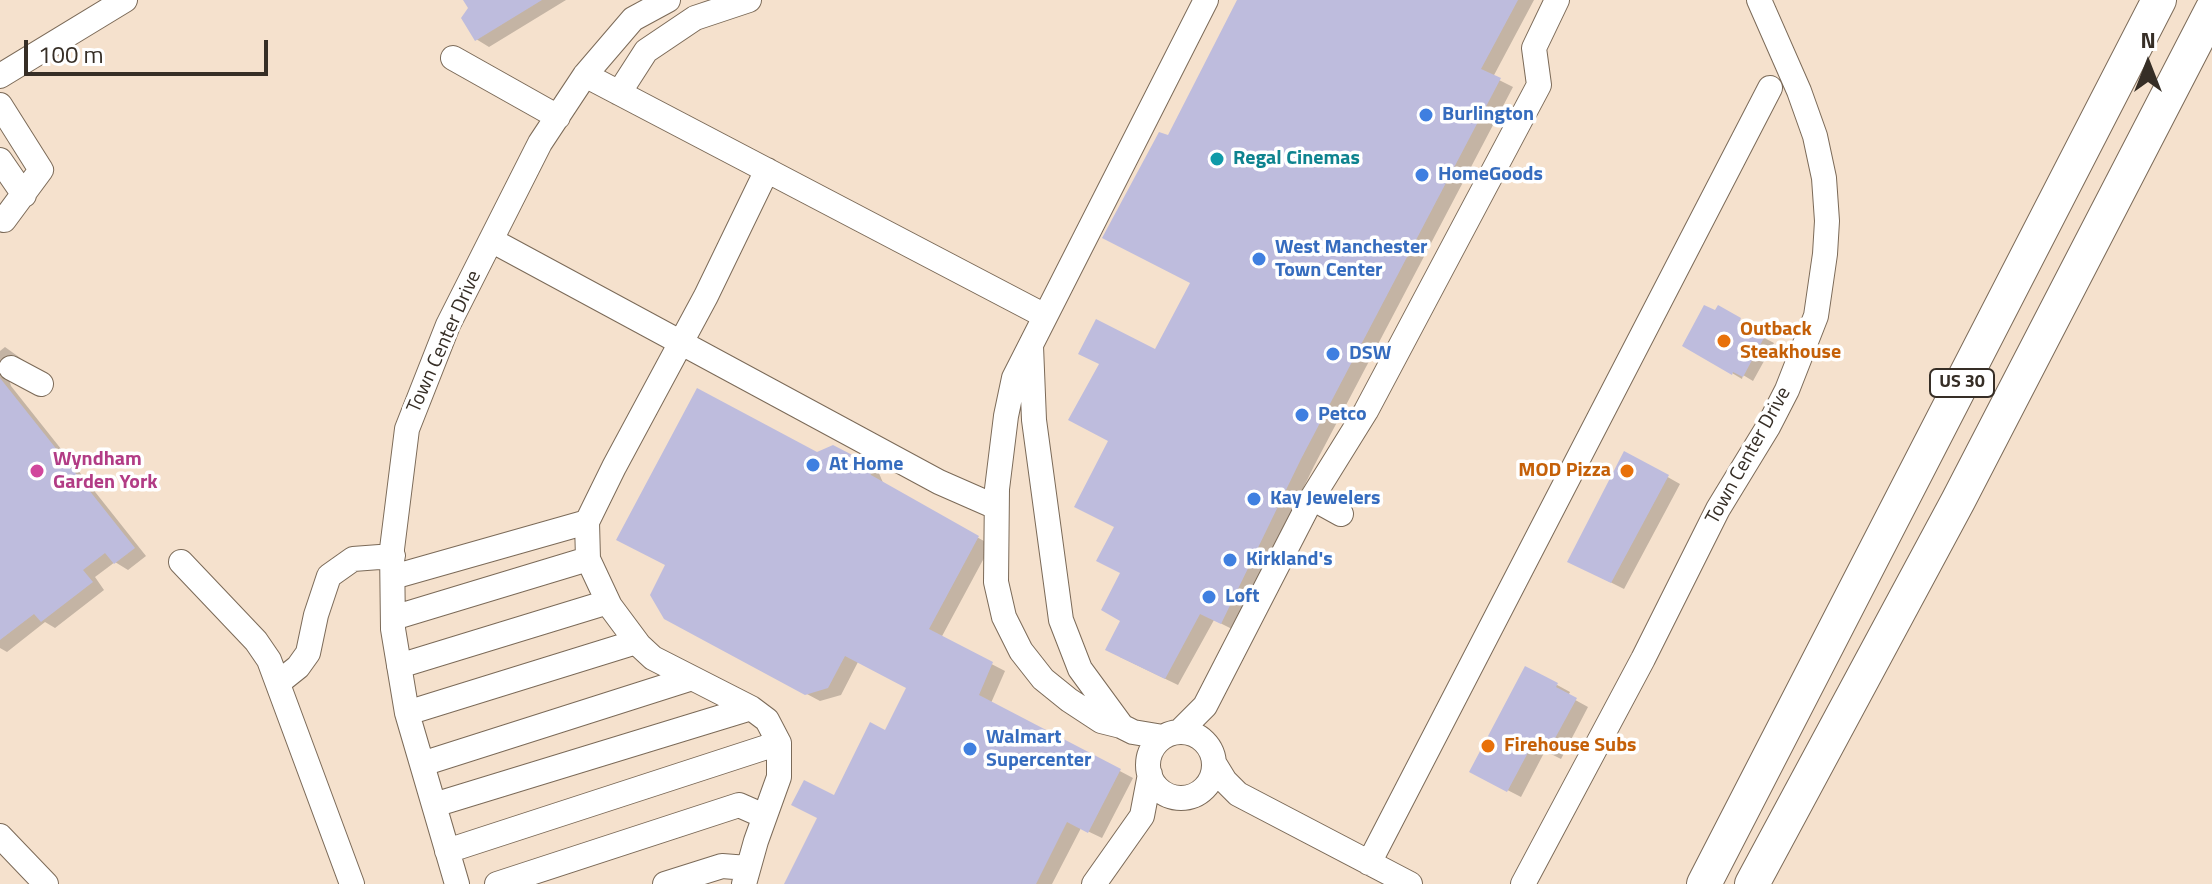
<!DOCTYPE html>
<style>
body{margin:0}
#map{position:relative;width:2212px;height:884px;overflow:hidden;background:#f5e1cd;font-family:"Titillium Web",sans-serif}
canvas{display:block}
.north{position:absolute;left:2108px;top:24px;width:80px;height:80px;-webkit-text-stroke:6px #fff;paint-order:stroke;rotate:0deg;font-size:22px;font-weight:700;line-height:32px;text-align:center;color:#362e26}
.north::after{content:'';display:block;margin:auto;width:28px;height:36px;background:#362e26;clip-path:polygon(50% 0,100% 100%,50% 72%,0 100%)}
.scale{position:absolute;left:24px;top:40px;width:244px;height:36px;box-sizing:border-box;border:4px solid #362e26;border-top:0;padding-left:10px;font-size:24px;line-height:28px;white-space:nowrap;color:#362e26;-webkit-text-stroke:6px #fff;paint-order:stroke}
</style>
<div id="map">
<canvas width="2212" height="884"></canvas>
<div class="north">N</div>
<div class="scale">100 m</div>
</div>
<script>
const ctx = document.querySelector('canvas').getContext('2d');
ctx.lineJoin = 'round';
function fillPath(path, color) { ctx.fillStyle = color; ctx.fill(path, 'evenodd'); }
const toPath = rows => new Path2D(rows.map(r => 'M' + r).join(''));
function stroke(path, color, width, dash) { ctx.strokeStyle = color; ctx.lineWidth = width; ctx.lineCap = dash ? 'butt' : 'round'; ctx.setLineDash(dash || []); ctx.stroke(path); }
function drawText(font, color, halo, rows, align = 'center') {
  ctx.font = font + ' "Titillium Web",sans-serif'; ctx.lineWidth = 7; ctx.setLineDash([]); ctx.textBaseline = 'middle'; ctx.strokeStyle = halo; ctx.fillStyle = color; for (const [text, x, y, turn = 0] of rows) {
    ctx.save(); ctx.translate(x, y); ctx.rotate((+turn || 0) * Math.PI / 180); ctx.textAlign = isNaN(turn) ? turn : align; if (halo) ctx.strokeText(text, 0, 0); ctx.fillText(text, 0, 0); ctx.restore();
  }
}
fillPath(toPath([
 [465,0,566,0,489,47,476,39,470,8],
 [1239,0,1534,0,1493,77,1513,87,1314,466,1234,630,1214,620,1178,685,1120,657,1122,573,1101,364,1156,352,1192,283,1168,138],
 [1719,308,1750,325,1747,329,1774,343,1753,381,1743,375,1742,379,1685,345],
 [5,347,23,360,17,361,8,376,11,386,146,556,128,570,115,562,95,577,104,590,55,628,45,622,7,652,0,648,0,351],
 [1625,453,1680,484,1624,589,1582,568],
 [817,454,865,463,878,471,884,485,991,545,941,638,1005,671,991,703,1133,778,1102,838,1081,828,1052,884,786,884,835,797,886,732,908,688,858,662,841,695,820,701,680,626],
 [1526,668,1570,692,1568,696,1588,707,1561,759,1545,751,1521,797,1484,778]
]), '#0003');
fillPath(toPath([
 [463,0,542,0,475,41,461,18,468,8],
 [1237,0,1518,0,1481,69,1501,78,1301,459,1221,624,1200,614,1165,679,1105,650,1120,621,1101,610,1120,573,1096,561,1114,527,1074,507,1108,441,1068,420,1099,364,1078,354,1096,319,1155,349,1190,283,1102,238,1159,132,1168,135],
 [1704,305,1715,310,1718,305,1741,318,1739,322,1765,336,1743,377,1733,372,1732,375,1682,346],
 [0,378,135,548,114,564,105,553,83,570,93,582,41,622,34,614,0,640],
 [697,388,817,452,833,445,866,462,871,475,979,536,929,629,993,662,979,695,1121,769,1088,833,1067,822,1036,884,784,884,817,818,791,805,804,780,834,795,870,722,885,730,906,688,845,656,828,688,805,695,664,619,650,595,665,565,616,540],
 [1624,451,1669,475,1611,583,1567,562],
 [1525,666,1558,683,1556,687,1577,698,1547,753,1532,745,1507,792,1469,772]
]), '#bebcdd');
const minor = toPath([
 [453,58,558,117],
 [585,75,1045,316],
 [0,76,125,0],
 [619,93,646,51,695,18,749,0],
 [0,105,41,170,4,220],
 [0,160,24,195],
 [491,240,939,482,996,507],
 [1031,346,1034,420,1061,620,1080,669,1121,725],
 [11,368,41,384],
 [1312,498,1366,411,1539,85,1534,48,1557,0],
 [181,562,256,641,269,660,352,884],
 [393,577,587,522],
 [393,618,588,559],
 [399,666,608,602],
 [278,683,298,667,308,653,316,615,329,576,353,559,393,556],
 [407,713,636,642],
 [1179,732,1205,706,1312,498,1341,514],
 '1148 765a33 33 0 1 1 66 0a33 33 0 1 1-66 0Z',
 [1163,737,1133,732,1121,726,1101,721,1069,700,1043,679,1021,651,1004,617,996,582,997,489,1006,416,1014,378,1206,0],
 [1214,763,1225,781,1238,794,1410,884],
 [422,764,692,678],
 [434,805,751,708],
 [0,836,46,884],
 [447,851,779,743],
 [1369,863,1770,88],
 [457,884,407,713,393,629,392,549,407,429,448,325,540,143,585,75,633,19,668,0],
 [497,884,739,805,764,816],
 [665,884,722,866,748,868],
 [744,884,756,841,779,777,779,743,767,720,751,708,653,658,639,645,610,606,588,559,587,522,614,467,706,296,767,170],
 [1094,884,1142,816,1150,774],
 [1523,884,1643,659,1718,509,1768,427,1787,390,1816,316,1825,254,1827,221,1824,178,1815,136,1799,91,1759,0]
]);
const highway = toPath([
 [1704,884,2159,0],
 [1752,884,1958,501,2212,10]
]);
stroke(minor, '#7b6a58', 26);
stroke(highway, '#7b6a58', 36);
stroke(minor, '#fff', 24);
stroke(highway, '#fff', 34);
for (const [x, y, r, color] of [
 [1426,115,8,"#3f7fe0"],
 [1217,159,8,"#0f9aa8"],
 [1422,175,8,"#3f7fe0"],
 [1259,259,8,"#3f7fe0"],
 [1724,341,8,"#e8710a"],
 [1333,354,8,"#3f7fe0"],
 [1302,415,8,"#3f7fe0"],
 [813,465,8,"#3f7fe0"],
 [37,471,8,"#d1479c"],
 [1627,471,8,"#e8710a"],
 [1254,499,8,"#3f7fe0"],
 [1230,560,8,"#3f7fe0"],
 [1209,597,8,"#3f7fe0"],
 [1488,746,8,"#e8710a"],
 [970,749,8,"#3f7fe0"]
]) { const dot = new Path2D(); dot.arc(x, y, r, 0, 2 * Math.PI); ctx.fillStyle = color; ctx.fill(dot); stroke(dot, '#fff', 3); }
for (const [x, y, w] of [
 [1962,383,64]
]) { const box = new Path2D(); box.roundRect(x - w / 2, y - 14, w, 28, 6); ctx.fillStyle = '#fff'; ctx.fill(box); stroke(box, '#362e26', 2); }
drawText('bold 18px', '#362e26', null, [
 ["US 30",1962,383]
]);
drawText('bold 20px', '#366cbe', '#fff', [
 ["Burlington",1442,115],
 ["HomeGoods",1438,175],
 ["West Manchester",1275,248],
 ["Town Center",1275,271],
 ["DSW",1349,354],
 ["Petco",1318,415],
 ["At Home",829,465],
 ["Kay Jewelers",1270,499],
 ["Kirkland's",1246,560],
 ["Loft",1225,597],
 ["Walmart",986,738],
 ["Supercenter",986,761]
], 'left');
drawText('bold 20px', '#0d838f', '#fff', [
 ["Regal Cinemas",1233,159]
], 'left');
drawText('bold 20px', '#c56008', '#fff', [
 ["Outback",1740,330],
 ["Steakhouse",1740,353],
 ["MOD Pizza",1611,471,"right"],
 ["Firehouse Subs",1504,746]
], 'left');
drawText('20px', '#362e26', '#fff', [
 ["Town Center Drive",445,342,-66],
 ["Town Center Drive",1749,456,-61]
]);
drawText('bold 20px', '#b23c85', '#fff', [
 ["Wyndham",53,460],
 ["Garden York",53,483]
], 'left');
</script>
